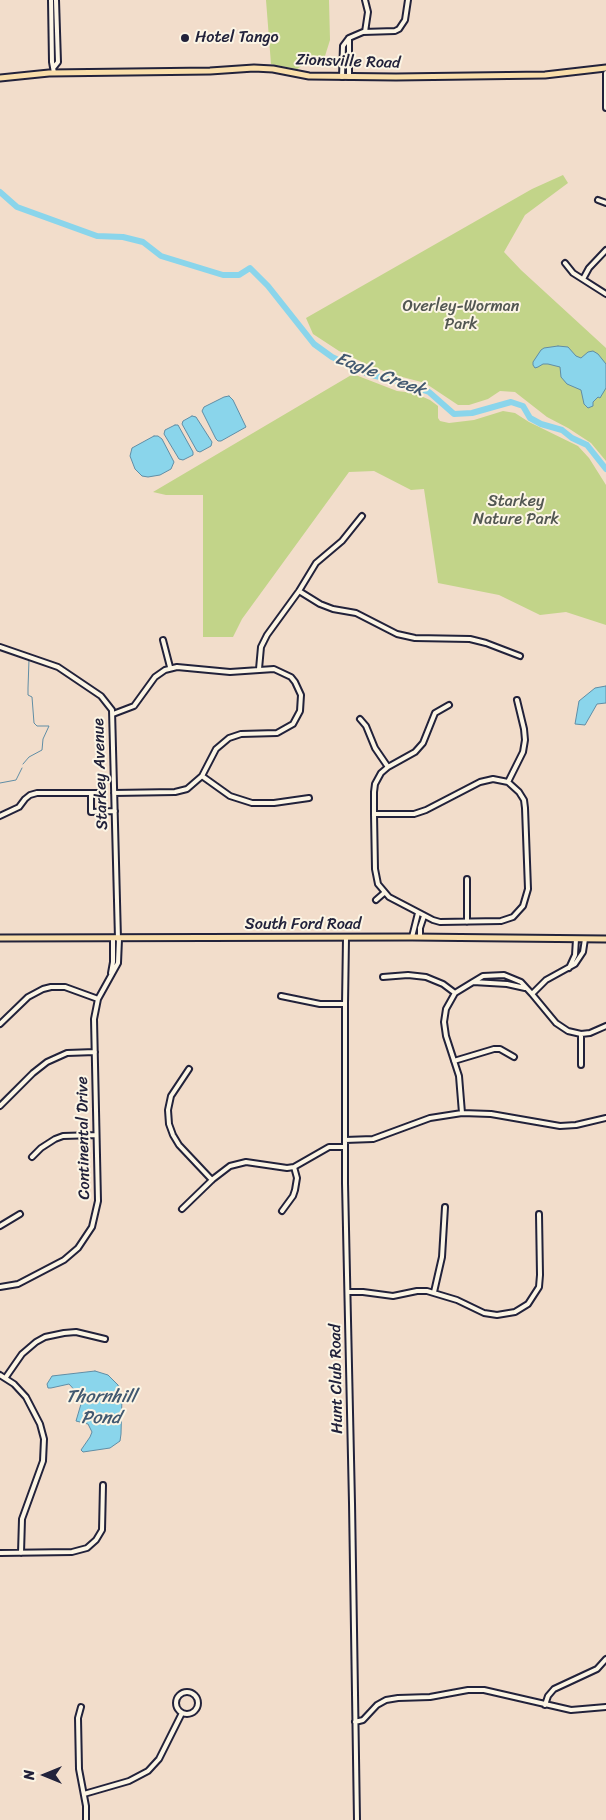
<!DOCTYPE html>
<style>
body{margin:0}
#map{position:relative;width:606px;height:1820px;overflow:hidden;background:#f2ddcb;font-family:Sriracha,sans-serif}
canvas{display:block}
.north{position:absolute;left:20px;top:1750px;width:50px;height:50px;-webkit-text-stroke:4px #fcf5e5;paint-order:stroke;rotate:270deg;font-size:14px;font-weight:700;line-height:20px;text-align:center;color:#22223b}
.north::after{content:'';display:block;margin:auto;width:18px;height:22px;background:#22223b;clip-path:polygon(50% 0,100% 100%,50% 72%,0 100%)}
</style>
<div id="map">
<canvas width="606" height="1820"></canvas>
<div class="north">N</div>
</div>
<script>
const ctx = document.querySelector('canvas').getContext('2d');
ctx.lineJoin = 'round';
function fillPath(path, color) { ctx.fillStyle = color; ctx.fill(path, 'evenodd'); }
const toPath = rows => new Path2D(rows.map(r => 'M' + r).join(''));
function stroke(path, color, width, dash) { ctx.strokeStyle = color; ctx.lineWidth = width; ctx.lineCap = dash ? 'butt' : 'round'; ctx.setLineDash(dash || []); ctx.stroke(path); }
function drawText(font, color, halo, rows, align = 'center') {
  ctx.font = font + ' Sriracha,sans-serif'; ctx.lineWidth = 4; ctx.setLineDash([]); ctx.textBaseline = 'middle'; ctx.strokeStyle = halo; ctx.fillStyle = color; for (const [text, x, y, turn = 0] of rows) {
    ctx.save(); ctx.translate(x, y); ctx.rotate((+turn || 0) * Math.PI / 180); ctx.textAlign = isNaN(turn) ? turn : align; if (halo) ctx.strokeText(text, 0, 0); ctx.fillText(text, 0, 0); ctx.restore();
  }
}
fillPath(toPath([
 [266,0,329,0,330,40,325,56,318,60,308,62,297,69,271,64],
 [563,175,568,183,525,215,504,252,521,270,606,348,606,461,591,443,568,428,547,417,515,392,500,391,488,399,469,405,458,405,425,383,391,374,364,363,339,351,313,334,306,318,532,189],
 [353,374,397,391,414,393,430,400,438,406,438,418,440,421,449,423,474,420,503,411,515,413,529,422,578,446,589,458,606,485,606,625,566,612,540,615,499,595,438,583,424,489,411,490,374,471,349,472,242,619,233,637,203,637,203,495,166,495,153,492]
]), '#c2d489');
const water = toPath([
 [558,346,568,347,576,356,581,358,588,352,593,351,598,354,606,364,606,388,600,398,598,397,593,402,593,406,588,408,584,404,581,390,567,384,561,377,560,367,548,364,543,364,538,367,535,368,533,365,533,362,541,350,544,348,558,346],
 [229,396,233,400,246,427,221,441,218,441,216,439,202,411,204,407,224,397,229,396],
 [192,416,196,417,212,442,211,446,200,452,197,451,182,424,183,421,192,416],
 [175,425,178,425,193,452,193,455,183,460,179,459,164,434,165,430,175,425],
 [154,436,158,436,162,439,174,462,171,469,160,475,148,477,142,476,135,469,130,456,132,448,154,436],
 [606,686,606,703,597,704,585,725,575,724,579,701,595,688,606,686],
 [95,1371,108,1375,118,1385,122,1396,121,1434,120,1441,110,1448,83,1452,81,1450,90,1437,92,1432,88,1424,76,1421,81,1404,79,1395,69,1384,51,1388,48,1388,47,1384,52,1376,95,1371]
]);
fillPath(water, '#8ad5eb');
stroke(water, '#608da5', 1);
stroke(toPath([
 [23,764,29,757,42,750,43,739,49,726,37,726,34,723,32,697,28,695,28,688,29,660],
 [0,783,16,780,22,768]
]), '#608da5', 1);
stroke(toPath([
 [0,192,17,207,97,236,123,237,143,242,161,256,223,275,239,275,250,268,268,286,314,344,332,357,368,374,404,383,429,392,454,414,472,413,511,402,523,406,530,418,541,424,562,430,572,438,587,445,606,469]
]), '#8ad5eb', 6);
const minor = toPath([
 [51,0,52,62,54,73],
 [365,0,368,12,365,32],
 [349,38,363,32,395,31,399,29,405,20,408,0],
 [54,67,58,62,56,0],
 [606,73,606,108],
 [342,77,343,46,349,38,349,77],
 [598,200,606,203],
 [565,263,573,273,606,294],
 [583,279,589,268,606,250],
 [299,591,320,604,333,609,356,613,397,634,415,638,470,639,486,643,520,656],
 [163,640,170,667],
 [0,647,58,667,101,696,112,710,118,939],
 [259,669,261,647,267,635,299,591,316,563,342,541,362,516],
 [113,714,134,706,155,677,165,670,177,667,230,672,274,669,291,677,295,682,301,695,300,711,293,724,277,733,241,734,229,738,216,749,202,776,187,789,175,792,114,793],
 [360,719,366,726,375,748,388,767],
 [202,776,230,796,252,803,274,803,309,798],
 [508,782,523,752,525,740,524,729,517,700],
 [91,793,91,812,115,811],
 [374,814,414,814,426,810,480,782,493,779,508,782,519,792,524,800,525,808,528,889,523,906,513,917,501,921,440,922,433,920,389,897,378,884,375,869,374,814,374,792,375,784,381,773,388,767,415,752,423,743,435,713,449,705],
 [0,816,19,807,25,799,30,795,37,793,101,793],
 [376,900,384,893],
 [467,922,467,879],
 [412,937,418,913],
 [420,937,420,928,424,916],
 [346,938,345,1004,345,1183,352,1503,357,1820],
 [569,968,575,955,576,939],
 [111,973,113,962,113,939],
 [383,977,408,975,426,977,443,984,455,993],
 [525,988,507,984,473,982,483,976,504,975,521,982,532,994,546,980,575,964,583,952,585,939],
 [532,994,556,1023,568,1031,581,1034,590,1033,606,1026],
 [281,996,320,1004,345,1004],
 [0,1024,28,997,43,989,51,987,65,987,98,999],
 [454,1061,494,1049,500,1049,514,1057],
 [581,1065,581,1034],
 [189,1069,171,1096,168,1110,169,1124,173,1135,179,1145,212,1180],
 [0,1106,33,1073,47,1062,67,1053,95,1052],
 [462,1113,459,1076,446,1036,444,1022,446,1009,455,993,473,982],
 [345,1140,373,1139,430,1118,462,1113,491,1114,560,1126,576,1125,606,1118],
 [32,1157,41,1148,55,1139,63,1136,96,1135],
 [182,1209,213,1179,230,1166,246,1162,287,1168,294,1167,329,1147,345,1147],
 [282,1211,293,1196,295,1190,297,1178,294,1167],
 [0,1226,20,1214],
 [0,1287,18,1284,64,1260,78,1248,92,1227,98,1201,94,1019,98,999,118,963,119,939],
 [349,1292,363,1292,393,1296,417,1291,427,1291,457,1300,484,1313,497,1315,515,1312,528,1304,539,1287,540,1275,539,1214],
 [434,1292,442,1257,445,1207],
 [0,1375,14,1384,26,1397,40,1424,44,1439,43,1461,22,1519,21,1553],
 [6,1377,22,1354,36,1342,45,1337,64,1333,76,1332,105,1339],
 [0,1553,72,1552,87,1548,96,1540,102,1530,103,1485],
 '176 1703a11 11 0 1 1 22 0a11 11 0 1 1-22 0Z',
 [545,1705,548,1696,554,1689,597,1669,606,1659],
 [81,1707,78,1718,79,1769,86,1806,86,1820],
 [355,1722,363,1720,377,1705,386,1700,398,1698,430,1697,468,1690,484,1690,571,1710,606,1707],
 [84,1794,129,1781,148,1771,159,1759,182,1713]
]);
const major = toPath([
 [0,78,49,73,210,71,254,68,273,69,309,76,396,77,545,75,606,68],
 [0,938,412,937,606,939]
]);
stroke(minor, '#22223b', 8);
stroke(major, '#22223b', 9);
stroke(minor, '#fcf5e5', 4);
stroke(major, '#f9deab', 5);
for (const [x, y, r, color] of [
 [185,38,5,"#22223b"]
]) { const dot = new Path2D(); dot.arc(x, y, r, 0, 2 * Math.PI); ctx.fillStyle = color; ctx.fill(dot); stroke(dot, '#fcf5e5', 2); }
drawText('16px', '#22223b', '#fcf5e5', [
 ["Hotel Tango",195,38]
], 'left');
drawText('16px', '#22223b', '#fcf5e5', [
 ["Zionsville Road",348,62,2],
 ["Starkey Avenue",101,774,-92],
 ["South Ford Road",303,925],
 ["Continental Drive",84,1138,-91],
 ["Hunt Club Road",337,1379,-91]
]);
drawText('16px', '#525752', '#fcf5e5', [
 ["Overley-Worman",461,307],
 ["Park",461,325],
 ["Starkey",516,502],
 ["Nature Park",516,520]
]);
drawText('italic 18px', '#415870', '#fcf5e5', [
 ["Eagle Creek",380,375,21],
 ["Thornhill",101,1397],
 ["Pond",101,1418]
]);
</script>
